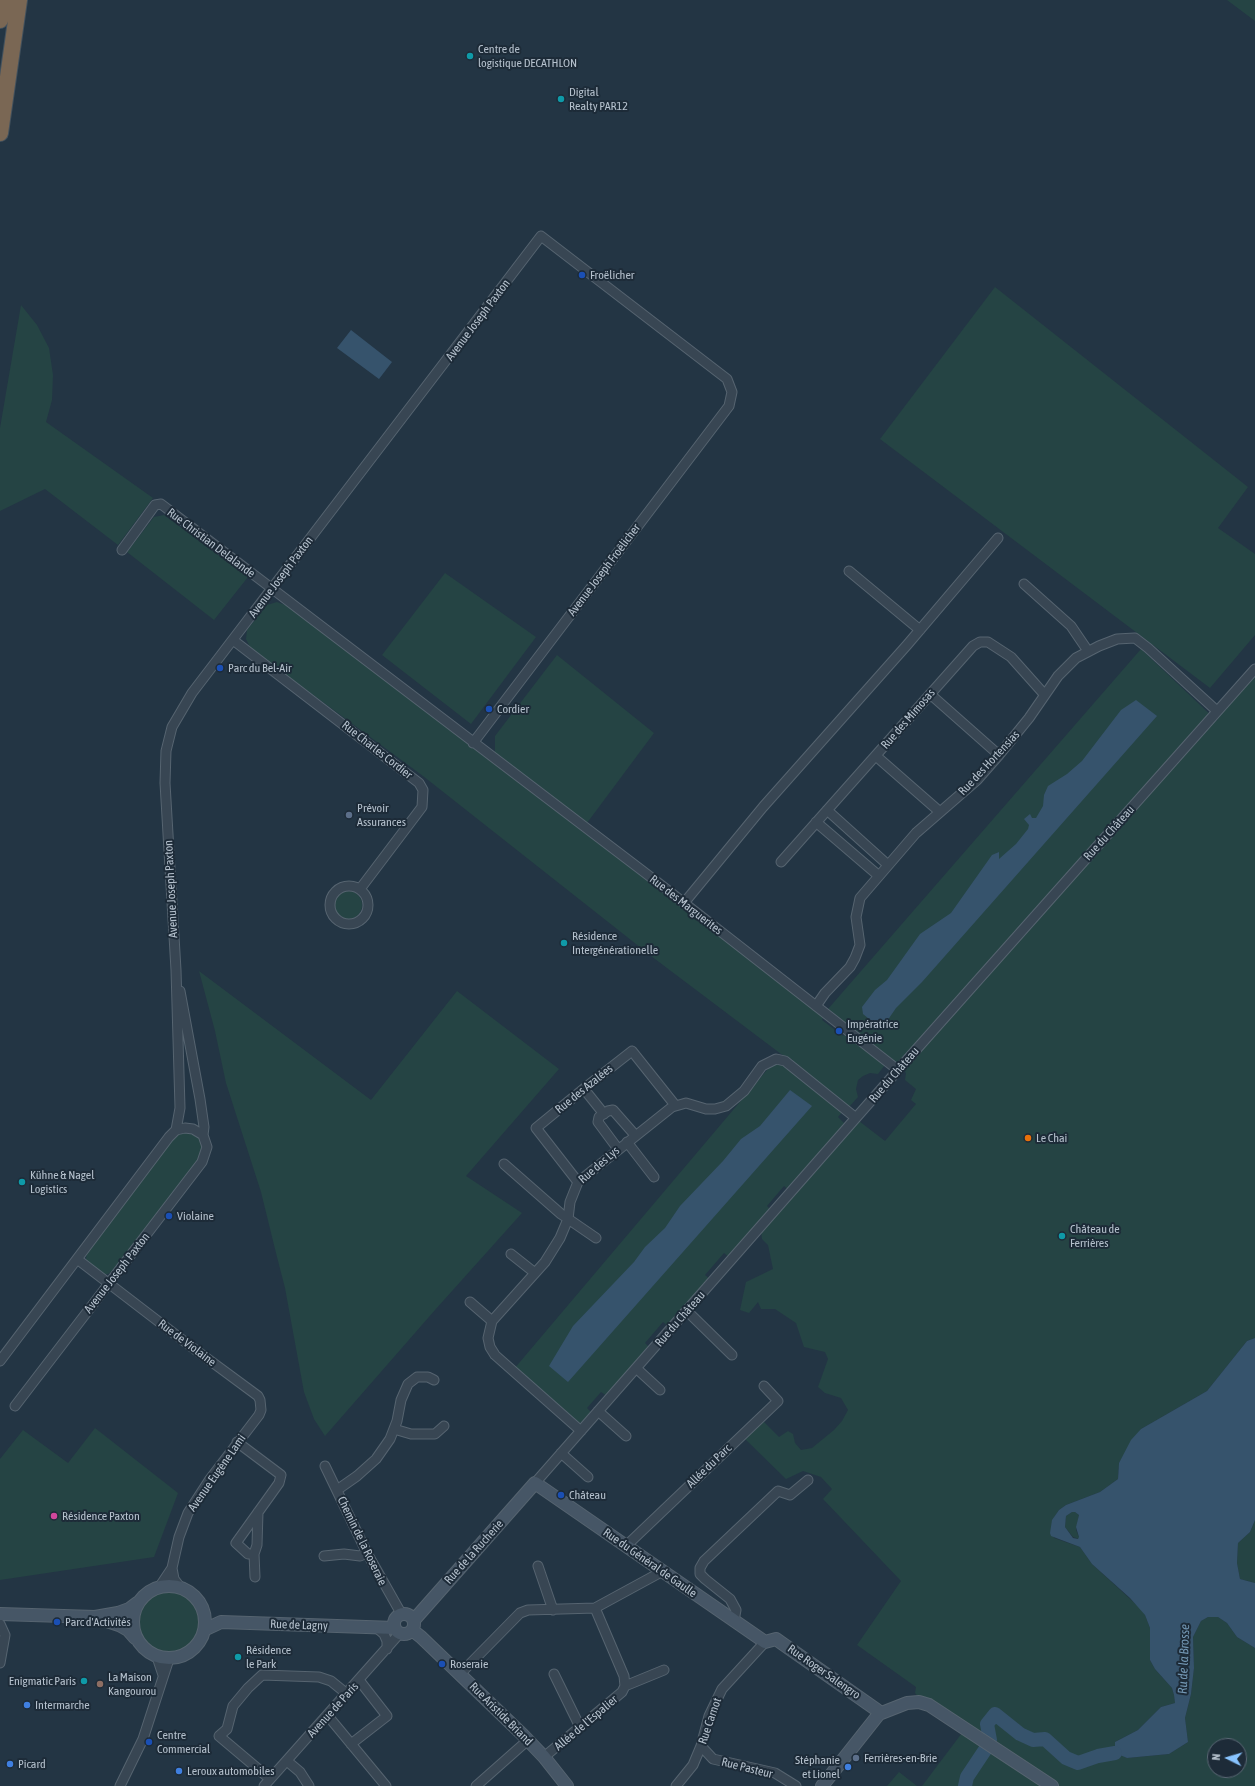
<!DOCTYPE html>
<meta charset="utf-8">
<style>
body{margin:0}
#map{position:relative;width:1255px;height:1786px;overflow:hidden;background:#233544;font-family:"Asap Condensed",sans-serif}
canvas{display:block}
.north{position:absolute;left:1207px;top:1738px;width:40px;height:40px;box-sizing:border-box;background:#1d2b38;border:1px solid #5a6774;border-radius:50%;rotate:275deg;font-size:11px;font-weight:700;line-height:16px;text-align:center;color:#b5c1cd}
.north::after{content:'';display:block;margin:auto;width:14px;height:18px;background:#88c4ff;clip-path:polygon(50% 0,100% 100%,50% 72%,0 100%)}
</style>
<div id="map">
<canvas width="1255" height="1786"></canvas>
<div class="north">N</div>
</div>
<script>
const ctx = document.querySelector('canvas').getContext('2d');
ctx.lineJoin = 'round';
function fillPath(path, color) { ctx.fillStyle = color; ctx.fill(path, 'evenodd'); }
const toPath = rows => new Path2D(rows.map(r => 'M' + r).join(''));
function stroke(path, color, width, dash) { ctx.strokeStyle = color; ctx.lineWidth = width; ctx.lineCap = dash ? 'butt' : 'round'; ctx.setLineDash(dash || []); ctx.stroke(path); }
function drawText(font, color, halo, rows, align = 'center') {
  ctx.font = font + ' "Asap Condensed",sans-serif'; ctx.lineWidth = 4; ctx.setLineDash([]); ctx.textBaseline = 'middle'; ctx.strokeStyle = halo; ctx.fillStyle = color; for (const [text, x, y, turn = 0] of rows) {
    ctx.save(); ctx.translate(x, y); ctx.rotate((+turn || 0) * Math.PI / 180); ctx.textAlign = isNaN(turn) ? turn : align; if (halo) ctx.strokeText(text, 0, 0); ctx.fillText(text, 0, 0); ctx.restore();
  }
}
fillPath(toPath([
 [1227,0,1255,0,1255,21],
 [995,287,1248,487,1218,528,1255,554,1255,635,1210,688,880,439],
 [21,305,37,325,49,348,53,375,52,400,46,422,153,498,118,545,45,489,0,511,0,428],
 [164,515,248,577,214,620,127,552,154,517],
 [445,573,536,637,471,724,382,655],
 [277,602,288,606,824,1016,822,1020,843,1036,846,1033,885,1065,878,1074,870,1073,863,1076,858,1080,856,1089,858,1097,849,1107,792,1063,793,1060,781,1054,655,959,423,776,251,649,246,639,247,630,267,605],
 [1141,649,1217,721,1218,715,1255,677,1255,1338,1247,1341,1207,1391,1141,1429,1119,1463,1118,1479,1100,1492,1066,1505,1059,1510,1055,1516,1054,1538,1080,1547,1092,1564,1141,1609,1145,1615,1150,1628,1150,1660,1155,1669,1172,1688,1174,1695,1175,1703,1161,1707,1138,1730,1115,1742,1116,1753,1127,1758,1169,1754,1188,1742,1185,1718,1191,1694,1194,1668,1193,1637,1201,1621,1208,1617,1218,1617,1227,1623,1237,1637,1255,1648,1255,1786,922,1786,962,1733,925,1705,915,1693,916,1687,857,1645,901,1581,823,1499,832,1489,821,1477,803,1471,786,1479,744,1438,762,1420,779,1437,788,1431,793,1434,795,1443,801,1450,812,1448,834,1430,842,1421,848,1410,841,1398,825,1393,818,1387,828,1359,825,1352,804,1347,796,1323,775,1309,761,1309,758,1302,749,1313,740,1310,746,1282,773,1269,768,1245,762,1239,761,1231,859,1121,885,1141,916,1104,911,1100,916,1089,905,1080,906,1073,897,1063,828,1009],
 [1215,1746,1239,1746,1239,1770,1215,1770],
 [557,655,654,733,587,823,495,753,495,736],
 '334 905a14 14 0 1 1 28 0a14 14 0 1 1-28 0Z',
 [199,971,371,1100,457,991,559,1069,466,1176,522,1213,435,1310,325,1436,314,1419,304,1392,285,1288,276,1253,261,1192,226,1083,215,1031],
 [778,1062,843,1111,838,1117,845,1124,790,1191,784,1186,767,1206,772,1211,730,1258,724,1253,705,1275,711,1280,668,1326,663,1322,645,1343,650,1348,607,1396,601,1392,587,1408,592,1413,584,1421,579,1423,514,1369,772,1064],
 [190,1132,198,1136,203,1145,199,1159,112,1271,108,1274,103,1274,87,1262,86,1259,87,1253,173,1138,181,1133],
 [95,1428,178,1493,154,1557,0,1580,0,1459,23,1430,68,1463],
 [1072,1512,1075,1512,1079,1515,1076,1530,1079,1537,1079,1539,1073,1537,1065,1527,1066,1516],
 [1255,1520,1255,1583,1240,1579,1237,1563,1238,1543,1250,1532],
 '136 1621a32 32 0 1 1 64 0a32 32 0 1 1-64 0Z',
 [899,1772,917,1786,887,1786]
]), '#254444');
fillPath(toPath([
 [351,330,392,362,379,379,337,348],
 [1136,700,1157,716,922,982,896,1008,883,1027,880,1028,863,1014,862,1007,875,990,887,980,920,934,951,913,992,855,999,852,999,859,1016,844,1028,829,1029,825,1024,819,1030,814,1032,818,1036,818,1043,806,1044,795,1048,786,1067,774,1082,761,1121,710],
 [790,1090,812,1106,568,1382,549,1366,573,1326,634,1262,645,1247,665,1228,680,1206,723,1161,741,1139,760,1126],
 [1255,1338,1255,1520,1250,1532,1238,1543,1237,1563,1240,1579,1255,1583,1255,1648,1237,1637,1227,1623,1218,1617,1208,1617,1201,1621,1193,1637,1194,1668,1191,1694,1185,1718,1188,1742,1169,1754,1127,1758,1115,1753,1115,1742,1138,1730,1161,1707,1175,1703,1174,1695,1172,1688,1155,1669,1150,1660,1150,1628,1145,1615,1130,1598,1092,1564,1080,1547,1051,1536,1050,1533,1052,1520,1059,1510,1066,1505,1100,1492,1118,1479,1119,1463,1131,1440,1141,1429,1207,1391,1247,1341],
 [1072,1512,1075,1512,1079,1515,1076,1527,1079,1537,1078,1539,1073,1538,1065,1527,1066,1516]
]), '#36536c');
stroke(toPath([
 [990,1740,987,1724,995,1714,1020,1734,1033,1740,1045,1739,1066,1758,1078,1763,1098,1756,1115,1753],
 [965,1786,967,1777,985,1750]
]), '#36536c', 14);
const minor = toPath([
 [122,550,155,505,161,504,665,888,898,1070],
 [849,571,920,630],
 [1024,584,1071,626,1088,651],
 [233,640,419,783,423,790,422,807,360,889],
 [930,694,999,755],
 [876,756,940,812],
 [827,810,888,865],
 [816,822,879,876],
 [781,862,973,646,980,642,988,642,1011,657,1044,694],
 '330 905a19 19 0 1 1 38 0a19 19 0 1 1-38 0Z',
 [684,903,763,807,907,645,998,538],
 [180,991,200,1099,204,1127,203,1135],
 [816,1006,825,993,850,967,855,958,860,945,856,917,860,898,916,833,977,780,999,755,1029,718,1058,676,1076,658,1099,646,1117,639,1135,638,1148,648,1217,711],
 [584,1089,604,1114],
 [176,1130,180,1108,176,970,165,783,166,751,172,727,192,693,541,236,727,379,732,392,729,406,473,743],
 [627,1142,654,1177],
 [618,1149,598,1122,599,1117,608,1111,613,1110,635,1135],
 [504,1164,561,1214,596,1238],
 [578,1182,536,1128,586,1087,632,1051,675,1105],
 [511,1254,535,1273],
 [77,1259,193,1348,258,1396,260,1400,261,1410,259,1415,210,1479,188,1513,179,1537,172,1568,160,1586],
 [470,1302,492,1321],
 [687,1311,732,1355],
 [0,1361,169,1137,176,1130,185,1128,193,1129,203,1135,207,1147,202,1162,15,1406],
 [636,1368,660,1390],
 [598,1411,626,1436],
 [394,1429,411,1434,435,1434,444,1426],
 [581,1431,495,1355,490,1347,488,1338,492,1321,545,1262,560,1238,568,1219,570,1202,578,1182,672,1107,686,1103,706,1109,715,1109,726,1106,744,1091,762,1066,776,1059,785,1061,856,1118],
 [237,1442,281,1475,279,1483,236,1543,248,1554,254,1554],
 [561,1453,588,1477],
 [325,1466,367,1553,402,1615],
 [535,1483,898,1070,1255,669],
 [337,1490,357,1476,376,1459,390,1439,397,1421,401,1400,408,1384,417,1377,428,1377,434,1380],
 [626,1546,778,1401,764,1386],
 [324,1556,344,1554,360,1556,367,1553],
 [538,1566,553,1610],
 [172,1568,174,1579,180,1587],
 [255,1577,254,1554,257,1545,258,1512],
 [734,1621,736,1610,730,1599,705,1579,700,1574,700,1568,704,1561,778,1491,790,1495,808,1480],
 [0,1624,5,1635,0,1663],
 [377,1628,384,1634,387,1641,387,1649],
 [157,1657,163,1675],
 [460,1674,520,1613,528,1610,595,1608,663,1571],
 [554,1674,580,1727],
 [625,1686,664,1670],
 [328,1716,386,1786],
 [351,1744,387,1716,359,1680],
 [701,1746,713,1759,775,1773,796,1786],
 [544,1757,622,1692,625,1686,624,1676,595,1608],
 [287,1761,300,1772,309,1786],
 [270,1779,219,1736,227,1729,233,1706,248,1688,262,1675,319,1677,331,1681,347,1694],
 [120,1786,143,1739,169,1659],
 [264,1786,400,1633],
 [476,1786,528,1740],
 [676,1786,693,1765,701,1746,709,1716,722,1689,765,1642]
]);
const secondary = toPath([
 '133 1622a36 36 0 1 1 72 0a36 36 0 1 1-72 0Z',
 '394 1624a10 10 0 1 1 20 0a10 10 0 1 1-20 0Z',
 [0,1614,95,1617,118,1613,129,1609,137,1603],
 [98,1618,119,1625,128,1630,135,1638],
 [414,1620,535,1483,765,1642,776,1639,783,1644,867,1703,877,1710,879,1714],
 [204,1630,221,1622,395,1628],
 [412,1630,421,1637,523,1735,544,1757,567,1786],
 [822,1786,879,1714,907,1703,919,1702,929,1705,1052,1786]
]);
const motorway = toPath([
 [0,20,3,0],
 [0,133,19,0]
]);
stroke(minor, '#566470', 11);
stroke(secondary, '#566470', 14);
stroke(motorway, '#43515d', 18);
stroke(minor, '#384653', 9);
stroke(secondary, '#465666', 12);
stroke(motorway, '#7a6754', 16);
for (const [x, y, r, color] of [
 [470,56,4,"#0f9aa8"],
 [561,99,4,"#0f9aa8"],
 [582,275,4,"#1a4fb4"],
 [220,668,4,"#1a4fb4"],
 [489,709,4,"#1a4fb4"],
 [349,815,4,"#5c6f8a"],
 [564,943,4,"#0f9aa8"],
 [839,1031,4,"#1a4fb4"],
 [1028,1138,4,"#e8710a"],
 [22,1182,4,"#0f9aa8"],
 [169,1216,4,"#1a4fb4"],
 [1062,1236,4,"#0f9aa8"],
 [561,1495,4,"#1a4fb4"],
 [54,1516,4,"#d1479c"],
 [57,1622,4,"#1a4fb4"],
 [238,1657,4,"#0f9aa8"],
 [442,1664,4,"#1a4fb4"],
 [84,1681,4,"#0f9aa8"],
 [100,1684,4,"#8d6e63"],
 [27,1705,4,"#3f7fe0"],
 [149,1742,4,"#1a4fb4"],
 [856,1758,4,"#5c6f8a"],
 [10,1764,4,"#3f7fe0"],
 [848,1767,4,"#3f7fe0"],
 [179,1771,4,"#3f7fe0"]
]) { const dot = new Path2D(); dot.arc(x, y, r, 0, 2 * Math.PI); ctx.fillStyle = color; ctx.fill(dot); stroke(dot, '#1d2b38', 1.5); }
drawText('12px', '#b5c1cd', '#1d2b38', [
 ["Centre de",478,49],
 ["logistique DECATHLON",478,63],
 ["Digital",569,92],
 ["Realty PAR12",569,106],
 ["Froëlicher",590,275],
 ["Parc du Bel-Air",228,668],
 ["Cordier",497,709],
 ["Prévoir",357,808],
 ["Assurances",357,822],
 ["Résidence",572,936],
 ["Intergénérationelle",572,950],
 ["Impératrice",847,1024],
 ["Eugénie",847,1038],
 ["Le Chai",1036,1138],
 ["Kühne & Nagel",30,1175],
 ["Logistics",30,1189],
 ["Violaine",177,1216],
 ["Château de",1070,1229],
 ["Ferrières",1070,1243],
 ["Château",569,1495],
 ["Résidence Paxton",62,1516],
 ["Parc d'Activités",65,1622],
 ["Résidence",246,1650],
 ["le Park",246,1664],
 ["Roseraie",450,1664],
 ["La Maison",108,1677],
 ["Kangourou",108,1691],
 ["Enigmatic Paris",76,1681,"right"],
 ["Intermarche",35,1705],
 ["Centre",157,1735],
 ["Commercial",157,1749],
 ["Ferrières-en-Brie",864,1758],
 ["Stéphanie",840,1760,"right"],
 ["et Lionel",840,1774,"right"],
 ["Picard",18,1764],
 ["Leroux automobiles",187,1771]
], 'left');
drawText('12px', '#b5c1cd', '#1d2b38', [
 ["Avenue Joseph Paxton",478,320,-53],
 ["Rue Christian Delalande",211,543,37],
 ["Avenue Joseph Froëlicher",604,570,-53],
 ["Avenue Joseph Paxton",281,577,-53],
 ["Rue des Mimosas",908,719,-49],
 ["Rue Charles Cordier",377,750,38],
 ["Rue des Hortensias",989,763,-47],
 ["Rue du Château",1109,833,-48],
 ["Avenue Joseph Paxton",171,889,-93],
 ["Rue des Marguerites",686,905,38],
 ["Rue du Château",894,1075,-49],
 ["Rue des Azalées",584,1089,-39],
 ["Rue des Lys",599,1165,-41],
 ["Avenue Joseph Paxton",117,1273,-52],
 ["Rue du Château",680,1319,-49],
 ["Rue de Violaine",187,1343,37],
 ["Allée du Parc",709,1466,-44],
 ["Avenue Eugène Lami",217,1473,-55],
 ["Chemin de la Roseraie",362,1541,64],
 ["Rue de la Rucherie",474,1552,-48],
 ["Rue du Général de Gaulle",650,1563,35],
 ["Rue de Lagny",299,1625,2],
 ["Rue Roger Salengro",824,1672,35],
 ["Avenue de Paris",333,1710,-48],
 ["Rue Aristide Briand",501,1714,45],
 ["Rue Carnot",710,1721,-71],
 ["Allée de l'Espalier",586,1723,-40],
 ["Rue Pasteur",747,1768,14]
]);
drawText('italic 13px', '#7296b3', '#1d2b38', [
 ["Ru de la Brosse",1184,1659,-88]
]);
</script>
